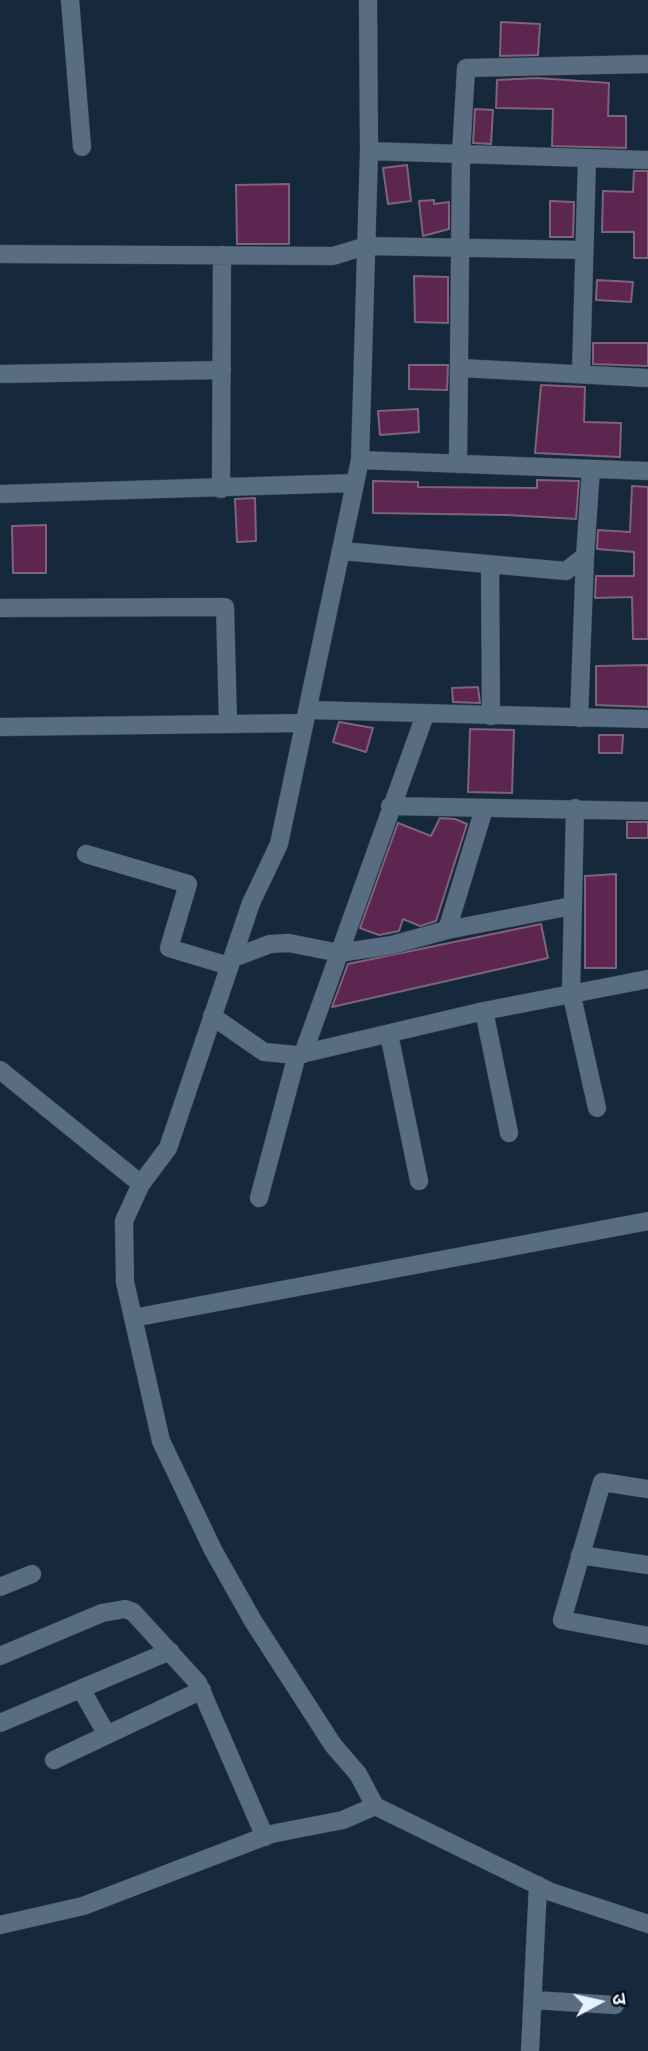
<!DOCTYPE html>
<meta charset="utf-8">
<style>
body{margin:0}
#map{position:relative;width:648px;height:2051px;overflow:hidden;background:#16283b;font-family:Mulish,"Noto Sans Devanagari",sans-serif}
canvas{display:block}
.north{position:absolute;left:564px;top:1967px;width:70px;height:70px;-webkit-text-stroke:5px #091019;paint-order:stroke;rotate:82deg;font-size:19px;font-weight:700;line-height:28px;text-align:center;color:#e6f1fe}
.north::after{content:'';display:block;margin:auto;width:24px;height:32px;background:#e6f1fe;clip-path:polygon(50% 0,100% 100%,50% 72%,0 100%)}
</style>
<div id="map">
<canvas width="648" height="2051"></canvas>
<div class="north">उ</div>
</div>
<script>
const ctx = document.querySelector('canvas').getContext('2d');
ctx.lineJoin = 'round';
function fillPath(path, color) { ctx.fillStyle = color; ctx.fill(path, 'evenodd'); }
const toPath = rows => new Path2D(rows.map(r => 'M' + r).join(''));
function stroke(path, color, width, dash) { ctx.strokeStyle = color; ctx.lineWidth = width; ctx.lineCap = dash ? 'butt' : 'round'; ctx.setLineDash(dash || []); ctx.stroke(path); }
const building = toPath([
 [501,22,540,24,538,55,500,56,501,22],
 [537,78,609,83,608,116,626,116,626,148,552,146,553,109,496,108,497,80,537,78],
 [475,109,493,110,491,144,473,143,475,109],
 [407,165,411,201,388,204,383,168,407,165],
 [634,171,648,171,648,258,634,258,634,232,602,232,603,191,633,192,634,171],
 [289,184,289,244,237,244,236,185,289,184],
 [434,200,434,204,449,202,449,229,423,236,419,201,434,200],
 [550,201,574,202,573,237,550,237,550,201],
 [414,276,448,277,448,323,415,322,414,276],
 [597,280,633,282,631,302,596,300,597,280],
 [593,343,648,343,648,366,593,364,593,343],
 [409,365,448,365,447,390,409,389,409,365],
 [541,385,585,387,584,422,621,423,620,457,535,453,541,385],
 [418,409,419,432,380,435,378,411,418,409],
 [537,480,579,481,576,519,507,515,373,513,373,481,418,482,418,487,537,488,537,480],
 [632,486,648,487,648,639,633,639,632,597,595,598,596,576,634,576,634,552,597,549,598,530,630,532,632,486],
 [255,498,256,541,237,542,235,499,255,498],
 [46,525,46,573,13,573,12,526,46,525],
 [648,665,648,707,596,705,596,666,648,665],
 [478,687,480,703,453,702,452,688,478,687],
 [339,722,373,728,366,752,333,742,339,722],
 [470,729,514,730,512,793,468,792,470,729],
 [599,735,623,735,622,753,599,753,599,735],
 [440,818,455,819,467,824,436,921,420,926,403,919,399,931,379,935,360,928,398,823,431,836,440,818],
 [627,822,648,822,648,838,627,838,627,822],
 [616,874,616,968,585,968,585,876,616,874],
 [541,924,548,958,332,1007,348,964,541,924]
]);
fillPath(building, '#5c2650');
stroke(building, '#7e6477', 2);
const street = toPath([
 [70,0,82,147],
 [368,0,369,151,360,460,279,844,251,903,168,1148,141,1184,124,1221,125,1282,161,1441,213,1550,253,1621,333,1745,358,1774,375,1806,551,1892,648,1924],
 [369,151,648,160],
 [0,254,333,256,366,246,584,250],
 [461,368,648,378],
 [581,373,587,158],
 [0,374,222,370],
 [360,460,648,471],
 [458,464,461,155,466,68,648,64],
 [221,489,222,255],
 [0,494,355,483],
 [342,551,566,571,585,556,591,469],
 [490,565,491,716],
 [0,608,225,607,228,723],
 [309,710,648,719],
 [579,718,585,556],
 [0,727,304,723],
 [390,806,648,811],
 [575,808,571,992,597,1108],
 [86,854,188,884,169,948,229,966],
 [447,930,484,809],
 [233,958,270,944,289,943,339,953,392,945,447,930,572,906],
 [484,1011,509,1133],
 [212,1016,264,1052,297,1055,484,1011,648,979],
 [389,1034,419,1181],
 [303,1054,425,715],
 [0,1070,141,1184],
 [259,1198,297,1055],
 [133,1318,648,1221],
 [648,1489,602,1482,562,1620,648,1636],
 [580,1555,648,1565],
 [0,1587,32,1574],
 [0,1656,102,1613,125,1609,133,1612,198,1683,265,1837],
 [81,1689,106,1733],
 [0,1723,170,1651],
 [54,1760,202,1690],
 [0,1925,83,1906,271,1834,343,1820,375,1806],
 [533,2000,615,2005],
 [530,2051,538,1885]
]);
stroke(street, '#344252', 19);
stroke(street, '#586c82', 18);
</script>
